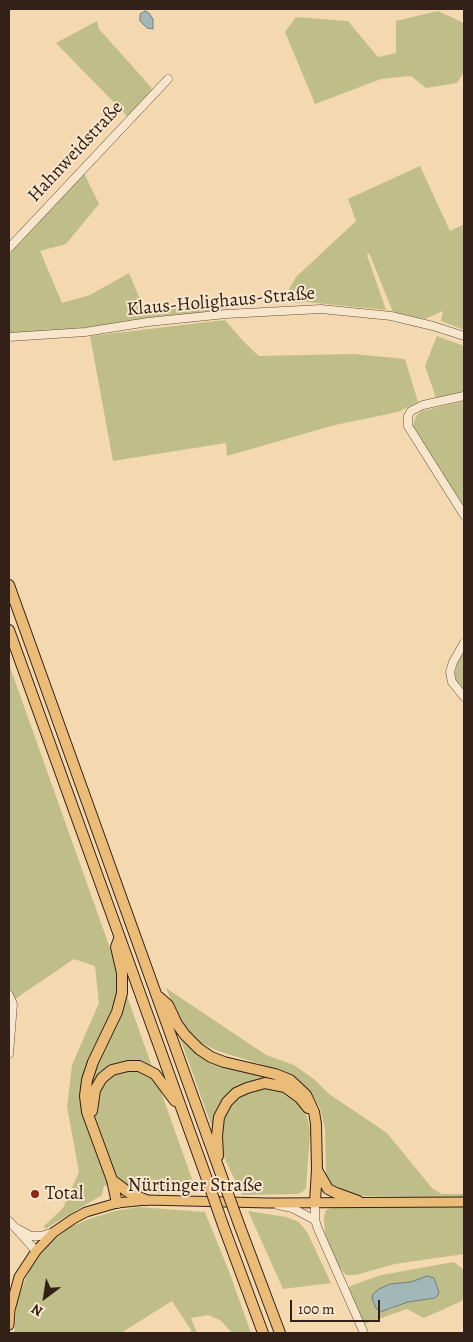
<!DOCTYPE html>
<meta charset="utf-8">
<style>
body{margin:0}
#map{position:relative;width:473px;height:1342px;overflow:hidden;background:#f4d9b0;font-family:Alegreya,serif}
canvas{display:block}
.frame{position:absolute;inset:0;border:10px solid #332118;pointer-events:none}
.north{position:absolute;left:20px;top:1272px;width:50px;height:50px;-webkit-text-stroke:4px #f8e6cc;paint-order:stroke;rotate:211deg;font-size:14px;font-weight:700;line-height:20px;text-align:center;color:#332118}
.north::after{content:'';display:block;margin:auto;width:18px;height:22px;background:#332118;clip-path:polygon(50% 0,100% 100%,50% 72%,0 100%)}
.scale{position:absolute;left:290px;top:1300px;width:90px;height:22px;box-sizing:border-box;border:2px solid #332118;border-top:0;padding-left:6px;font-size:15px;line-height:18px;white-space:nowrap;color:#332118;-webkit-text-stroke:4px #f8e6cc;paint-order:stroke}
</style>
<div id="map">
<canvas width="473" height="1342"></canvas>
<div class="frame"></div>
<div class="north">N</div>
<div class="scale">100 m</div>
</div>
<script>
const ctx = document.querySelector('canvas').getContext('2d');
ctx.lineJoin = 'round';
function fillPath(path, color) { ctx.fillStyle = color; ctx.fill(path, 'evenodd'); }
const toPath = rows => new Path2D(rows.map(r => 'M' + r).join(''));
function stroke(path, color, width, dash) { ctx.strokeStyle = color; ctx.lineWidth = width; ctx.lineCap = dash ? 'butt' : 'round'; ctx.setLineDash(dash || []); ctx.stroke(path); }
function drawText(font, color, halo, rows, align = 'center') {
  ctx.font = font + ' Alegreya,serif'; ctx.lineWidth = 4; ctx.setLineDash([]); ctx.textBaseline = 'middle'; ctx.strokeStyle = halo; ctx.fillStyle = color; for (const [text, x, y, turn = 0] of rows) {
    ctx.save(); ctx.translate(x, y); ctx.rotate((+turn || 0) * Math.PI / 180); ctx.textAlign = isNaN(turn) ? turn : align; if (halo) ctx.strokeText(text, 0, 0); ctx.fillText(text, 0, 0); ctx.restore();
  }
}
fillPath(toPath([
 [438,11,464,23,464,72,457,83,426,88,411,76,381,79,315,104,285,32,296,17,348,21,378,57,396,53,396,21],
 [97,21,99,29,151,87,152,91,127,116,56,43],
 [420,166,450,231,464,224,464,330,441,321,443,311,425,319,393,312,369,253,367,255,386,310,306,302,295,303,289,289,296,277,356,221,348,199],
 [84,173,99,204,66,244,40,251,62,303,90,295,129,273,145,311,221,300,230,308,113,325,47,331,9,333,9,253],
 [225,320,243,341,259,356,354,354,405,359,418,402,398,412,335,425,227,456,226,443,113,461,90,336],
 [437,336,464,346,464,392,436,398,425,366],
 [464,401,464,508,413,426,416,416,422,411],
 [464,651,464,693,456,681,455,673,457,663],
 [9,664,197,1193,161,1193,132,1188,122,1182,104,1186,102,1195,45,1229,44,1226,63,1208,79,1172,67,1107,72,1065,99,1003,95,966,74,959,15,999,9,988],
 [166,988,266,1055,294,1065,315,1080,329,1094,387,1133,432,1188,442,1194,464,1194,464,1198,359,1196,340,1191,331,1185,326,1177,325,1129,320,1108,309,1090,291,1076,276,1069,218,1051,196,1041,179,1020],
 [181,1037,195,1051,282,1081,292,1089,243,1087,213,1130,180,1038],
 [261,1087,279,1089,295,1098,305,1111,308,1120,310,1132,306,1189,299,1194,242,1195,224,1157,220,1142,224,1113,240,1095],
 [139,1207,205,1212,230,1274,251,1333,232,1333,220,1320,208,1315,191,1318,197,1333,191,1333,191,1330,172,1301,121,1333,14,1333,17,1301,26,1278,34,1261,55,1239,68,1228,89,1219,115,1211],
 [334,1207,464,1207,464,1254,395,1264,356,1275,346,1275,335,1262,325,1237,324,1217,326,1210],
 [248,1211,286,1217,299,1222,307,1232,331,1283,283,1289],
 [454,1262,463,1269,464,1273,464,1297,462,1301,424,1318,407,1309,364,1324,348,1290,350,1286,381,1275],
 [411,1282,436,1286,439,1292,434,1298,408,1302,388,1310,390,1284]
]), '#c0be88');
const water = toPath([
 [145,11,149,13,153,19,153,29,147,28,140,21,140,14,145,11],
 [427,1276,434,1278,439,1292,438,1295,435,1298,408,1302,380,1312,376,1308,372,1299,373,1294,379,1289,390,1284,411,1282,427,1276]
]);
fillPath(water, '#a2b7b8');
stroke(water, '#767b78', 1);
const minor = toPath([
 [9,248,168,79],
 [9,337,85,332,148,322,226,314,321,309,391,316,433,326,464,336],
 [464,396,423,405,411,411,408,416,408,426,464,515],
 [464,643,453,662,450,672,452,682,464,697],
 [9,995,13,1004,9,1054],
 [315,1202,315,1220,318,1229,364,1333],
 [278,1205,292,1208,315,1220],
 [9,1221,36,1251],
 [18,1229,31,1236,41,1236,54,1232]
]);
const major = toPath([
 [9,1325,10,1310,19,1277,36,1251,54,1232,73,1219,86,1212,117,1203,146,1200,269,1203,464,1202]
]);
const highway = toPath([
 [9,585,219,1169],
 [9,630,208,1182],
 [159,997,168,1005,177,1024,185,1035,199,1049,211,1057,224,1062,275,1074,290,1080,306,1095,314,1112,316,1124,317,1169,315,1202],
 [92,1111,95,1090,102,1078,112,1070,128,1066,139,1066,155,1074,175,1101],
 [218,1156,217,1136,219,1117,227,1102,236,1093,247,1088,265,1083,285,1087,300,1098,308,1108],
 [317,1170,328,1189,336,1193,358,1201],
 [112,1180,128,1192,146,1200],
 [117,1203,112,1180,87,1112,85,1096,87,1080,93,1062,117,1012,122,993,122,973,116,947,119,939],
 [223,1225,263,1333],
 [240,1227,280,1333]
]);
stroke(minor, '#634f3e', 9);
stroke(major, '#332118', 11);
stroke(highway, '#332118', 12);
stroke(minor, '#f8e6cc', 8);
stroke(major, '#eabc78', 9);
stroke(highway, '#eabc78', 10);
const highwayBridge = toPath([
 [219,1169,240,1227],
 [208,1182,223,1225]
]);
stroke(highwayBridge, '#332118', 12, []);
stroke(highwayBridge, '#eabc78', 10);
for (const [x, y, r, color] of [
 [35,1194,5,"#8f2418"]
]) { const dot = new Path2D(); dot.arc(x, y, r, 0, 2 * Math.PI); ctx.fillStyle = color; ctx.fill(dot); stroke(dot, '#f8e6cc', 2); }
drawText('19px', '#332118', '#f8e6cc', [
 ["Hahnweidstraße",76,152,-47],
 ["Klaus-Holighaus-Straße",221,302,-5],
 ["Nürtinger Straße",195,1186]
]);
drawText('19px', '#332118', '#f8e6cc', [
 ["Total",45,1194]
], 'left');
</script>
